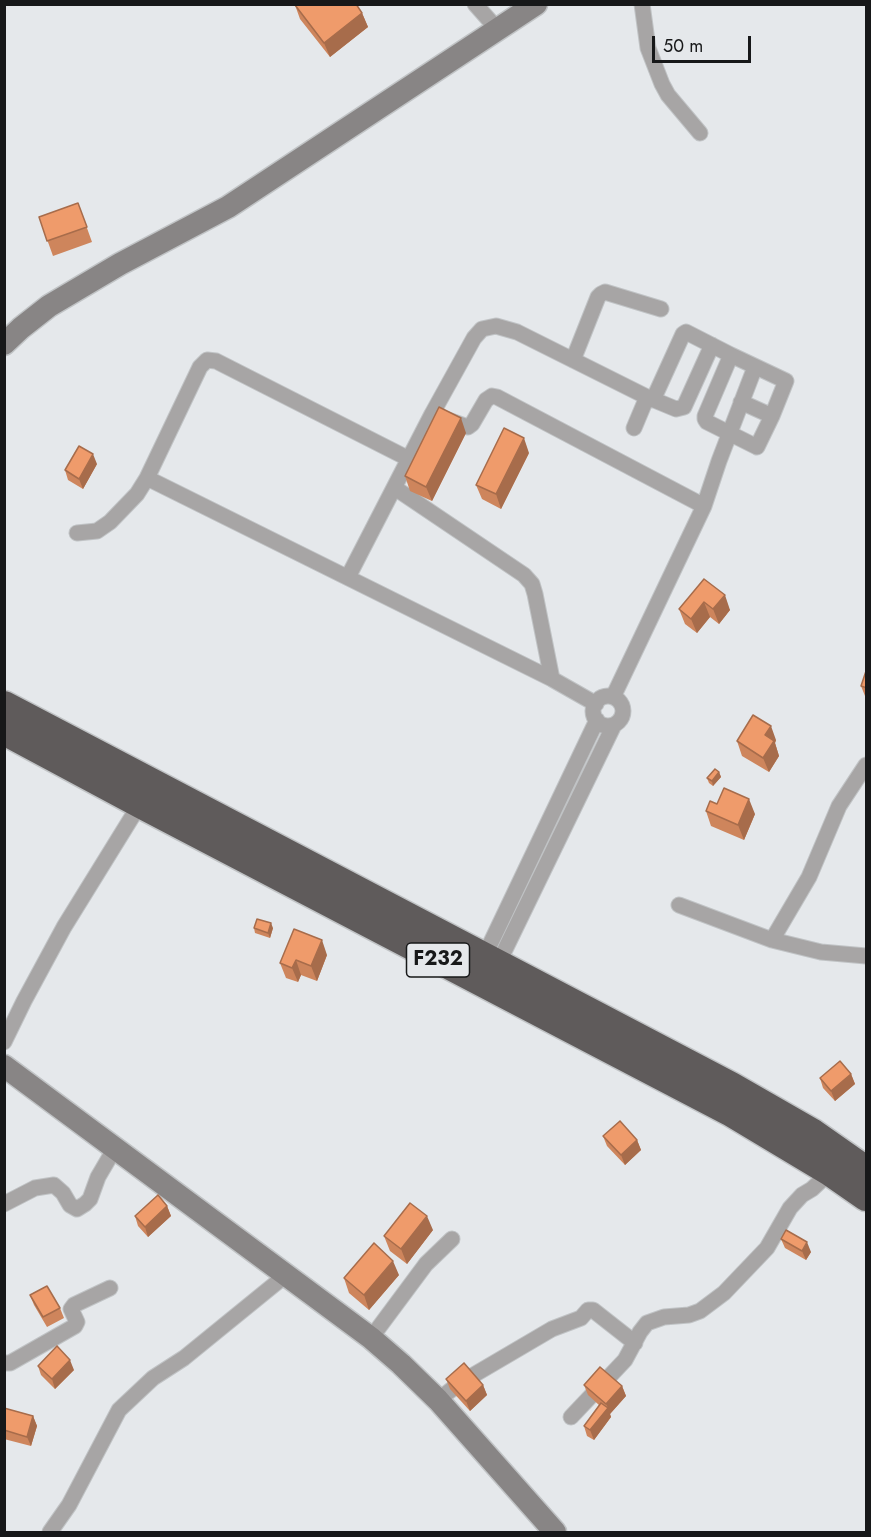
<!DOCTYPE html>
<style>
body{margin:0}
#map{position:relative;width:871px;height:1537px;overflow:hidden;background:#e5e8eb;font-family:Jost,sans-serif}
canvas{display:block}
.frame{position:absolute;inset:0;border:6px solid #171819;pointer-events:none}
.scale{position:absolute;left:652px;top:36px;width:99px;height:27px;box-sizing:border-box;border:3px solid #171819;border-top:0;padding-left:8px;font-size:18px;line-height:21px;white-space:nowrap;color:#171819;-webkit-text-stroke:4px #e5e8eb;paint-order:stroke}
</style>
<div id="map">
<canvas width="871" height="1537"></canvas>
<div class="frame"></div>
<div class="scale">50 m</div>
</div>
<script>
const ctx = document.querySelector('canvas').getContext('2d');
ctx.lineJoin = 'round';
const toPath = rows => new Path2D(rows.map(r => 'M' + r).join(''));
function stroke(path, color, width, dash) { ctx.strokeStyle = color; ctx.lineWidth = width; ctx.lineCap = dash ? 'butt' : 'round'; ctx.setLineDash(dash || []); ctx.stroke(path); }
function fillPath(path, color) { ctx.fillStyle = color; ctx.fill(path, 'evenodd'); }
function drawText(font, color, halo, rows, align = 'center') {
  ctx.font = font + ' Jost,sans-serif'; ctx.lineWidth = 6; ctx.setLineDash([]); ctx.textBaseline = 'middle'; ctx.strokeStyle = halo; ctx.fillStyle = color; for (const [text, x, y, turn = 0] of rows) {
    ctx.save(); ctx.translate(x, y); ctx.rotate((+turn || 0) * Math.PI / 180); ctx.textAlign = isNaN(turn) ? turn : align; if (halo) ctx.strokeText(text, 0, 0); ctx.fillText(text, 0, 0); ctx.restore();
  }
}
const street = toPath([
 [475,4,498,30],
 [642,4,648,48,662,84,668,95,700,133],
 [573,360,598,297,601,294,605,292,661,309],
 [653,400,683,334,686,332,731,355,786,381,772,416,757,447,707,422,705,419,705,416,731,355],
 [741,402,772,416],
 [445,419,468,427,472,424,486,400,492,396,497,397,704,506],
 [634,428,647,397],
 [147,478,552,679,596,704],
 [395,488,524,575,532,584,535,594,552,679],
 [77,533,97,531,110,522,137,494,147,478,200,367,207,360,216,361,409,459],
 [348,577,432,414,474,338,482,329,496,326,517,332,647,397,676,409,684,407,712,345],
 '593 711a15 15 0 1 1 30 0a15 15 0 1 1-30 0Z',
 [613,697,704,506,719,461,755,367],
 [679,905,772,940,821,952,866,956],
 [772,940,809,877,839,806,866,765],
 [484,957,597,720],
 [498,964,614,725],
 [4,1042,24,1001,64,927,140,804],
 [4,1204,35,1188,54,1185,63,1193,70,1205,77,1209,85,1204,90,1199,98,1177,115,1148],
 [371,1338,426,1264,452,1239],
 [4,1363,10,1363,75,1326,77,1322,71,1309,74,1305,110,1288],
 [438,1400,460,1383,552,1329,581,1318,588,1310,593,1310,635,1343],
 [571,1417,625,1360,640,1332,647,1323,664,1317,689,1315,700,1311,724,1293,767,1248,790,1208,802,1195,812,1189,830,1172],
 [50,1532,69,1505,119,1410,153,1378,184,1358,286,1275]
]);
const secondary = toPath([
 [4,344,21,328,49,306,120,264,228,207,536,4],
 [4,1066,371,1338,401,1364,438,1400,555,1532]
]);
const highway = toPath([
 [4,705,731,1086,813,1133,866,1170],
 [4,731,140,804,730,1112,830,1172,866,1197]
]);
stroke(street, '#c0c3c5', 17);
stroke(secondary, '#c0c3c5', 25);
stroke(highway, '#c0c3c5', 31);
stroke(street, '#a7a5a5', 15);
stroke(secondary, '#888585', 22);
stroke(highway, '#5f5b5b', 28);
fillPath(toPath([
 [295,5,362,13,368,27,330,57,300,19],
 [78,203,92,242,53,256,39,217],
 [466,433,432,501,410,491,405,476],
 [529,453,501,509,482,499,476,485],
 [97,464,83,489,68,480,65,470],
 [704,579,730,610,719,624,710,617,697,633,685,624,679,609],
 [867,671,867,697,865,696,861,686],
 [776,740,775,743,779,756,769,772,742,756,737,741],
 [719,772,721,777,713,786,709,783,707,778],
 [717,804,755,814,744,840,711,826,706,811],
 [254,928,273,928,270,938,255,933],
 [327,955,317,981,301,975,298,982,286,978,280,963],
 [851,1074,855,1084,835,1101,823,1088,820,1078],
 [603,1136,637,1140,641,1150,625,1165,607,1146],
 [167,1206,171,1216,148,1237,138,1226,135,1216],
 [433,1230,407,1264,390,1251,384,1236],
 [781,1239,811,1252,806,1260,785,1248],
 [399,1275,369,1310,349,1293,344,1278],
 [30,1295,60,1308,64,1318,47,1327,34,1305],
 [38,1366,74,1370,55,1389,41,1375],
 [446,1379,483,1385,487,1395,470,1411,450,1389],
 [584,1385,622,1386,626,1396,610,1414,611,1417,594,1440,587,1436,584,1426,599,1405,588,1395],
 [4,1408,33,1416,37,1426,31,1446,4,1439]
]), '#ce855c');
fillPath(toPath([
 [362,13,368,27,330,57,324,43],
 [461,418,466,433,432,501,426,487],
 [524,438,529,453,501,509,496,494],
 [93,454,97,464,83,489,79,479],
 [725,595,730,610,719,624,713,609],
 [704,602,710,617,697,633,691,619],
 [771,726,776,740,775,743,779,756,769,772,763,758,765,735],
 [719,772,721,777,713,786,712,781],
 [749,799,755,814,744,840,738,825],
 [271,923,273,928,270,938,268,933],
 [322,940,327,955,317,981,311,966],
 [296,960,301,975,298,982,292,968],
 [851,1074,855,1084,835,1101,831,1091],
 [637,1140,641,1150,625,1165,621,1155],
 [167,1206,171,1216,148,1237,145,1227],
 [427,1216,433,1230,407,1264,401,1249],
 [807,1242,811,1252,806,1260,802,1251],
 [393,1261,399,1275,369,1310,364,1295],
 [70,1360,74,1370,55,1389,52,1379],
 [483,1385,487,1395,470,1411,466,1401],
 [622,1386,626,1396,610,1414,611,1417,594,1440,590,1430,608,1408,606,1404],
 [33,1416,37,1426,31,1446,27,1437]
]), '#a76c4b');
const building = toPath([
 [356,4,362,13,324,43,295,5,356,4],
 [78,203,87,227,47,241,39,217,78,203],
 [439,407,461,418,426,487,405,476,439,407],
 [504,428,524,438,496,494,476,485,504,428],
 [79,446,93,454,79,479,65,470,79,446],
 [704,579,725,595,713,609,704,602,691,619,679,609,704,579],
 [866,671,867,671,867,688,861,686,866,671],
 [753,715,771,726,765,735,774,741,763,758,737,741,753,715],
 [715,769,719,772,712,781,707,778,715,769],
 [724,788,749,799,738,825,706,811,710,801,717,804,724,788],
 [257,919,271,923,268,933,254,928,257,919],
 [294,929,322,940,311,966,296,960,292,968,280,963,294,929],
 [840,1061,851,1074,831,1091,820,1078,840,1061],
 [620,1121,637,1140,621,1155,603,1136,620,1121],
 [158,1195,167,1206,145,1227,135,1216,158,1195],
 [410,1203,427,1216,401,1249,384,1236,410,1203],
 [786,1230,807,1242,802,1251,781,1239,786,1230],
 [374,1243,393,1261,364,1295,344,1278,374,1243],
 [47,1286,60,1308,43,1317,30,1295,47,1286],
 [57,1346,70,1360,52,1379,38,1366,57,1346],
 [464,1363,483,1385,466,1401,446,1379,464,1363],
 [600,1367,622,1386,606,1404,584,1385,600,1367],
 [601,1403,608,1408,590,1430,584,1426,601,1403],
 [4,1408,33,1416,27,1437,4,1430,4,1408]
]);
fillPath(building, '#ef9b6b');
stroke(building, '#a76c4b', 1.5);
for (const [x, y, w] of [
 [438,960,63]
]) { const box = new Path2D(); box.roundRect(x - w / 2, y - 17, w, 34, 4.5); ctx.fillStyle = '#e5e8eb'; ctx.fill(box); stroke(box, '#171819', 1.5); }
drawText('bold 20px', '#171819', null, [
 ["F232",438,960]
]);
</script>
